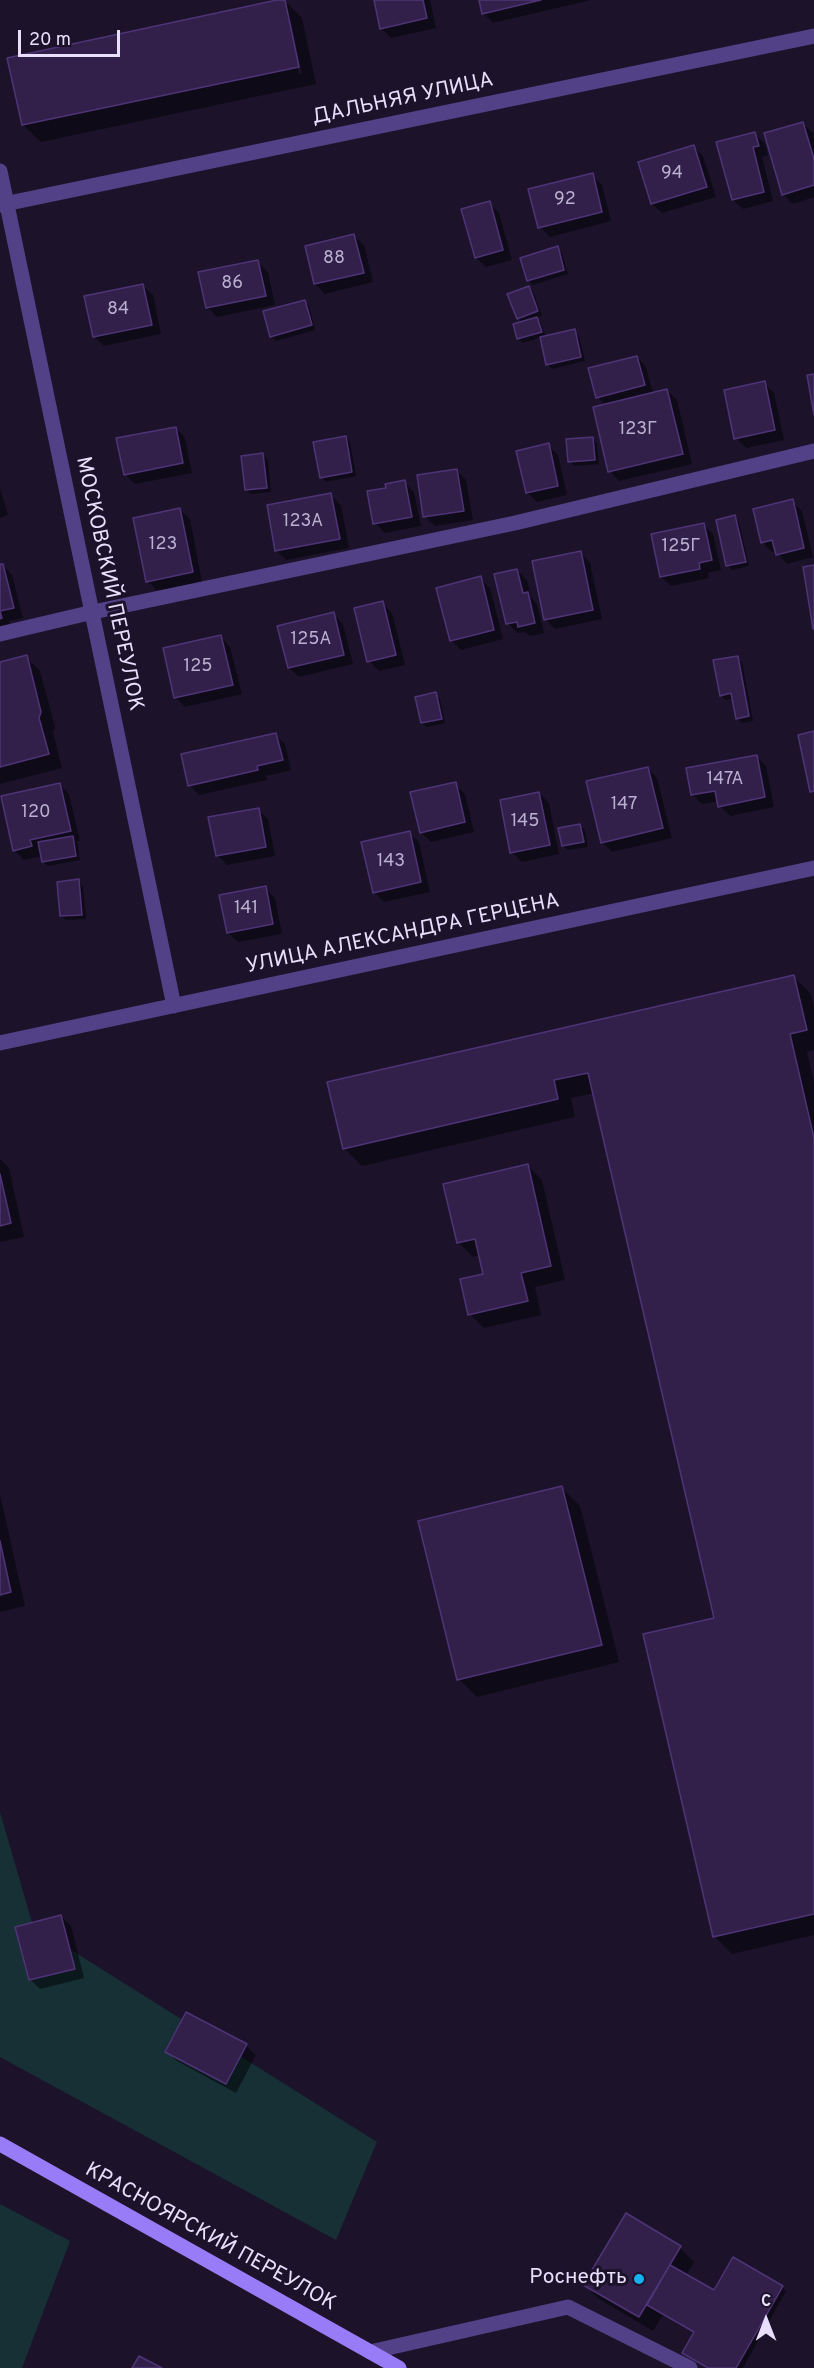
<!DOCTYPE html>
<meta charset="utf-8">
<style>
body{margin:0}
#map{position:relative;width:814px;height:2368px;overflow:hidden;background:#1c132b;font-family:Overpass,sans-serif}
canvas{display:block}
.north{position:absolute;left:736px;top:2290px;width:60px;height:60px;-webkit-text-stroke:4px #1c132b;paint-order:stroke;rotate:0deg;font-size:16px;font-weight:700;line-height:24px;text-align:center;color:#e9dffd}
.north::after{content:'';display:block;margin:auto;width:21px;height:27px;background:#e9dffd;clip-path:polygon(50% 0,100% 100%,50% 72%,0 100%)}
.scale{position:absolute;left:18px;top:30px;width:102px;height:27px;box-sizing:border-box;border:3px solid #e9dffd;border-top:0;padding-left:8px;font-size:18px;line-height:21px;white-space:nowrap;color:#e9dffd;-webkit-text-stroke:4px #1c132b;paint-order:stroke}
</style>
<div id="map">
<canvas width="814" height="2368"></canvas>
<div class="north">С</div>
<div class="scale">20 m</div>
</div>
<script>
const ctx = document.querySelector('canvas').getContext('2d');
ctx.lineJoin = 'round';
function fillPath(path, color) { ctx.fillStyle = color; ctx.fill(path, 'evenodd'); }
const toPath = rows => new Path2D(rows.map(r => 'M' + r).join(''));
function stroke(path, color, width, dash) { ctx.strokeStyle = color; ctx.lineWidth = width; ctx.lineCap = dash ? 'butt' : 'round'; ctx.setLineDash(dash || []); ctx.stroke(path); }
function drawText(font, color, halo, rows, align = 'center') {
  ctx.font = font + ' Overpass,sans-serif'; ctx.lineWidth = 6; ctx.setLineDash([]); ctx.textBaseline = 'middle'; ctx.strokeStyle = halo; ctx.fillStyle = color; for (const [text, x, y, turn = 0] of rows) {
    ctx.save(); ctx.translate(x, y); ctx.rotate((+turn || 0) * Math.PI / 180); ctx.textAlign = isNaN(turn) ? turn : align; if (halo) ctx.strokeText(text, 0, 0); ctx.fillText(text, 0, 0); ctx.restore();
  }
}
fillPath(toPath([
 [0,1812,33,1926,377,2142,336,2240,0,2057],
 [0,2204,70,2241,22,2368,0,2368]
]), '#163035');
fillPath(toPath([
 [284,0,302,18,316,84,41,142,23,125],
 [287,19,290,19,302,74,299,74],
 [375,0,430,0,436,28,391,38,381,28],
 [480,0,591,0,493,23,483,13],
 [803,124,813,133,814,138,814,197,793,204,783,194],
 [755,134,765,144,768,155,762,157,773,201,743,209,733,200],
 [693,146,703,156,716,197,662,213,652,204],
 [592,175,602,185,611,221,550,237,540,227],
 [489,203,499,213,512,260,486,267,476,258],
 [354,236,364,245,373,282,325,294,315,284,307,247],
 [557,248,562,253,568,274,533,285,528,280],
 [258,262,268,272,275,305,217,317,207,307],
 [143,286,153,295,161,334,104,346,94,336],
 [528,287,533,292,542,316,536,318,541,324,546,337,574,331,579,336,585,361,552,369,547,364,542,337,523,343,519,338,523,323,518,318],
 [305,302,309,306,315,330,276,341,271,336],
 [637,357,646,367,653,393,667,390,677,400,692,464,619,481,610,471,605,405,598,397],
 [764,383,774,393,784,440,746,448,736,438],
 [176,428,185,438,192,473,135,484,125,474],
 [345,437,350,442,356,476,326,482,321,477],
 [593,438,597,443,599,464,574,466,569,461],
 [548,445,558,455,567,495,537,502,527,492],
 [263,455,268,460,271,492,251,494,246,490],
 [456,470,466,480,473,520,435,526,425,516],
 [404,482,414,492,421,526,385,533,375,523,388,489],
 [0,488,8,515,0,518],
 [331,495,341,505,349,548,286,560,276,550],
 [792,501,802,511,813,557,787,564,776,551,772,552,762,542],
 [180,510,190,519,202,582,157,591,148,581],
 [734,517,739,522,749,566,732,570,728,565],
 [703,524,713,534,721,570,708,573,709,578,671,586,661,577],
 [581,553,590,563,602,619,555,629,545,619],
 [3,565,12,575,23,618,9,621,11,628,0,631,0,566],
 [517,570,527,580,531,597,537,604,544,633,530,636,525,632,517,633,508,623],
 [480,578,490,588,503,639,461,650,451,640],
 [382,603,392,613,405,665,379,671,369,661],
 [333,614,343,624,353,664,299,677,289,668],
 [221,637,230,647,242,694,185,707,175,697],
 [26,657,40,671,55,727,53,733,62,768,0,784,0,664],
 [737,657,742,662,753,721,742,723,737,718,733,698,726,700,721,695],
 [435,694,440,699,445,723,427,727,422,723],
 [275,734,285,744,291,770,266,776,267,780,199,795,190,785],
 [756,756,766,766,774,807,730,816,720,806,719,801,702,804,692,794],
 [648,768,657,778,672,838,612,852,602,842],
 [59,784,69,794,80,841,77,841,80,860,48,866,43,862,42,856,24,860,14,850],
 [455,784,465,794,474,832,431,842,421,832],
 [539,793,549,803,559,854,522,862,512,852],
 [258,809,268,819,275,856,227,865,217,855],
 [580,826,585,830,588,847,568,850,563,846],
 [409,833,419,842,430,892,384,902,374,892],
 [78,881,83,886,86,919,66,920,61,916],
 [265,888,275,898,282,934,238,942,228,933],
 [793,976,811,994,814,1007,814,1050,807,1052,814,1082,814,1935,732,1954,714,1936,716,1619,594,1093,571,1098,575,1117,362,1166,344,1148],
 [0,1159,9,1168,24,1237,0,1242],
 [527,1165,542,1180,565,1280,535,1287,541,1315,484,1328,470,1314,484,1275,480,1255,473,1257,458,1242],
 [562,1488,580,1506,619,1662,477,1697,459,1679],
 [0,1494,25,1606,0,1612],
 [61,1916,71,1926,84,1978,40,1989,30,1979],
 [246,2046,256,2055,236,2093,177,2061,167,2052],
 [626,2215,680,2248,694,2262,686,2275,715,2292,782,2287,786,2291,743,2368,707,2368,684,2353,695,2333,663,2315,653,2331,599,2299,585,2285]
]), '#0007');
const building = toPath([
 [277,0,285,0,299,67,22,125,7,58,277,0],
 [374,0,423,0,427,18,380,29,374,0],
 [479,0,541,0,482,14,479,0],
 [803,122,814,159,814,185,782,195,764,133,803,122],
 [755,132,759,146,753,147,764,192,732,200,716,142,755,132],
 [694,145,707,187,651,204,638,162,694,145],
 [593,173,602,212,538,228,528,189,593,173],
 [490,201,503,250,475,258,461,209,490,201],
 [354,234,364,273,314,284,305,246,354,234],
 [558,246,564,270,527,281,520,258,558,246],
 [258,260,266,296,206,308,198,272,258,260],
 [143,284,152,325,93,337,84,296,143,284],
 [529,286,538,311,517,319,507,294,529,286],
 [305,300,312,325,270,337,263,311,305,300],
 [537,317,542,332,517,339,513,324,537,317],
 [575,329,581,357,546,365,540,337,575,329],
 [637,356,645,385,596,398,588,368,637,356],
 [814,374,814,415,807,375,814,374],
 [765,381,775,430,734,439,724,390,765,381],
 [667,389,683,454,608,472,593,407,667,389],
 [176,427,183,463,124,475,116,438,176,427],
 [346,436,352,472,320,478,313,442,346,436],
 [593,437,595,460,568,462,566,439,593,437],
 [549,443,558,486,526,493,516,451,549,443],
 [263,453,267,488,245,490,241,456,263,453],
 [457,469,464,511,423,517,417,475,457,469],
 [405,480,412,517,373,524,367,491,386,488,385,484,405,480],
 [331,493,340,539,275,551,267,505,331,493],
 [793,499,804,548,776,555,772,540,761,543,753,509,793,499],
 [180,508,193,572,146,582,133,518,180,508],
 [735,515,746,562,726,566,716,520,735,515],
 [704,523,712,560,699,563,700,569,660,577,651,534,704,523],
 [581,551,593,610,544,620,532,561,581,551],
 [0,564,3,564,14,608,0,611,2,618,0,619,0,564],
 [814,565,814,629,813,629,803,567,814,565],
 [517,569,523,593,528,592,535,623,518,627,517,622,506,624,494,574,517,569],
 [481,576,494,630,450,641,436,588,481,576],
 [383,601,396,655,367,662,354,608,383,601],
 [334,612,344,655,288,668,277,626,334,612],
 [221,635,233,685,174,698,163,648,221,635],
 [27,655,41,712,39,718,49,754,0,767,0,662,27,655],
 [738,656,749,716,736,719,731,693,720,696,713,660,738,656],
 [436,692,442,719,421,723,415,697,436,692],
 [814,731,814,791,810,792,798,735,814,731],
 [276,733,283,760,257,766,258,770,188,786,181,754,276,733],
 [757,755,765,797,718,807,715,791,691,795,686,768,757,755],
 [648,767,663,828,601,843,586,781,648,767],
 [456,782,465,822,420,833,410,792,456,782],
 [60,783,71,831,30,840,32,846,13,851,1,796,60,783],
 [539,792,550,845,510,853,500,800,539,792],
 [259,808,266,847,216,856,208,817,259,808],
 [580,824,584,842,562,846,558,828,580,824],
 [410,831,421,882,373,893,361,842,410,831],
 [73,836,76,856,42,862,38,842,73,836],
 [79,879,82,915,60,916,57,882,79,879],
 [266,886,273,924,227,933,219,895,266,886],
 [794,975,807,1030,790,1034,814,1138,814,1914,713,1937,643,1634,714,1618,588,1073,554,1080,558,1099,343,1149,327,1082,794,975],
 [528,1164,551,1266,521,1273,528,1301,468,1315,460,1279,483,1274,475,1239,457,1243,443,1184,528,1164],
 [0,1174,11,1223,0,1226,0,1174],
 [562,1486,602,1645,457,1680,418,1521,562,1486],
 [0,1541,11,1592,0,1595,0,1541],
 [61,1915,75,1969,29,1980,15,1927,61,1915],
 [186,2012,247,2044,226,2084,165,2052,186,2012],
 [626,2213,681,2246,639,2317,583,2285,626,2213],
 [733,2257,783,2286,736,2368,708,2368,682,2353,694,2332,647,2305,670,2265,714,2290,733,2257],
 [139,2356,162,2368,132,2368,139,2356]
]);
fillPath(building, '#32204b');
stroke(building, '#4e3476', 1.5);
stroke(toPath([
 [370,2352,568,2307,690,2368]
]), '#524187', 15);
stroke(toPath([
 [0,171,174,1006],
 [0,205,814,36],
 [0,634,93,612,515,523,814,451],
 [0,1043,814,868]
]), '#524187', 15);
stroke(toPath([
 [0,2144,399,2368]
]), '#987cf7', 15);
for (const [x, y, r, color] of [
 [639,2279,6,"#17b1f2"]
]) { const dot = new Path2D(); dot.arc(x, y, r, 0, 2 * Math.PI); ctx.fillStyle = color; ctx.fill(dot); stroke(dot, '#1c132b', 2); }
drawText('18px', '#bbafd0', null, [
 ["94",672,174],
 ["92",565,200],
 ["88",334,259],
 ["86",232,284],
 ["84",118,310],
 ["123Г",638,430],
 ["123А",303,522],
 ["123",163,545],
 ["125Г",681,547],
 ["125А",311,640],
 ["125",198,667],
 ["147А",725,780],
 ["147",624,805],
 ["120",36,813],
 ["145",525,822],
 ["143",391,862],
 ["141",246,909]
]);
drawText('21px', '#e9dffd', '#1c132b', [
 ["ДАЛЬНЯЯ УЛИЦА",403,100,-12],
 ["МОСКОВСКИЙ ПЕРЕУЛОК",108,584,78],
 ["УЛИЦА АЛЕКСАНДРА ГЕРЦЕНА",403,935,-12],
 ["КРАСНОЯРСКИЙ ПЕРЕУЛОК",210,2238,29]
]);
drawText('21px', '#e9dffd', '#1c132b', [
 ["Роснефть",627,2279]
], 'right');
</script>
